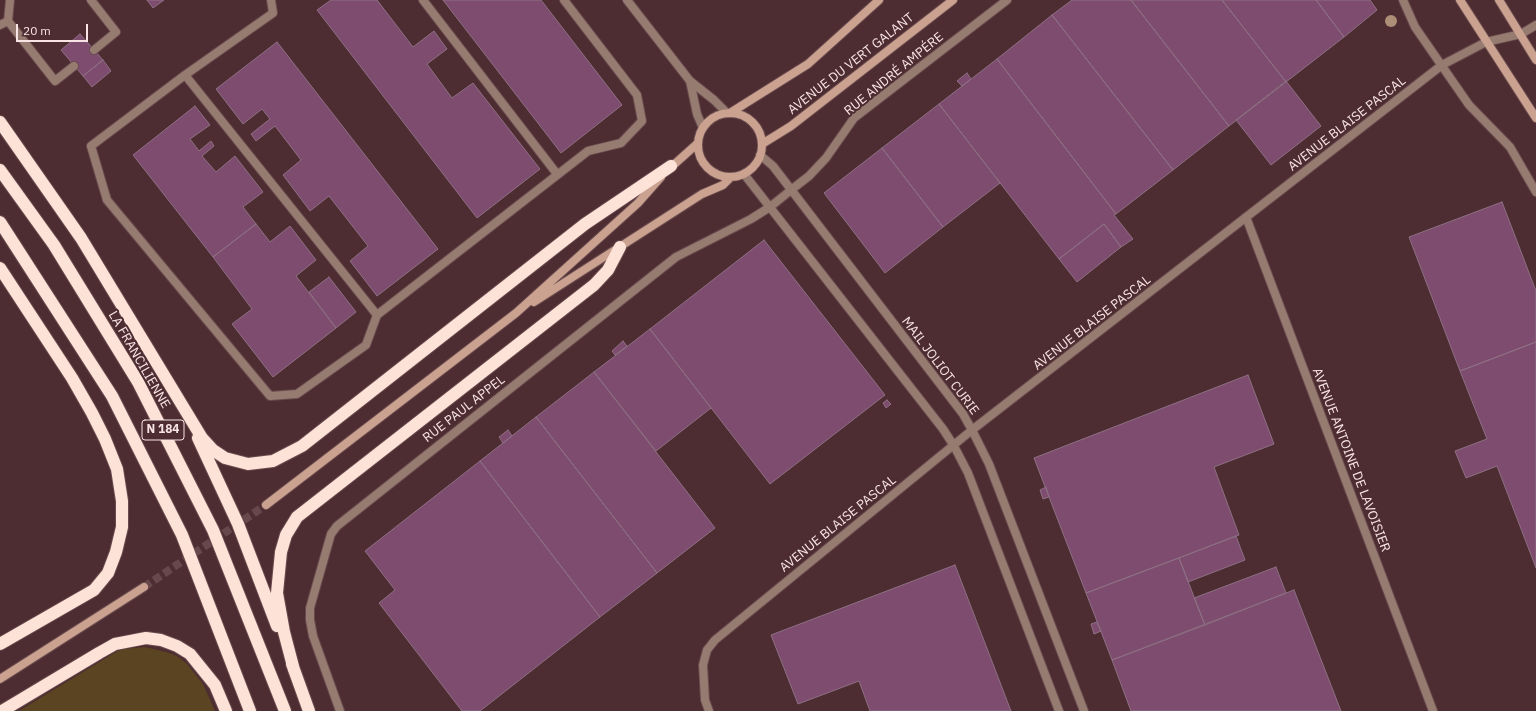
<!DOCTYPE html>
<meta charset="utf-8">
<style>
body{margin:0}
#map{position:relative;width:1536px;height:711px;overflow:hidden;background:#4d2d31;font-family:"IBM Plex Sans",sans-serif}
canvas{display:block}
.scale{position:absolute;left:16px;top:24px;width:72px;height:18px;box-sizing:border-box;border:2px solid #f9e4e5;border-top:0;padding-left:5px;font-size:12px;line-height:14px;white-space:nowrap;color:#f9e4e5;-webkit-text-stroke:3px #4d2d31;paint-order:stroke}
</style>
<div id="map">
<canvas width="1536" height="711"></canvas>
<div class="scale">20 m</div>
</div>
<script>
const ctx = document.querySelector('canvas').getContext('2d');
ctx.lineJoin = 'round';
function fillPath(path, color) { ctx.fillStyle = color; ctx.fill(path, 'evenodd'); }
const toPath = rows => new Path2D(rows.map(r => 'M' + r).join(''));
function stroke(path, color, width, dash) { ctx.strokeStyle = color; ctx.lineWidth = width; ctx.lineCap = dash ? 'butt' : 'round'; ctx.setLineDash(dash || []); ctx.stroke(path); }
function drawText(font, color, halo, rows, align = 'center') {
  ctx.font = font + ' "IBM Plex Sans",sans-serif'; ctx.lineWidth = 4; ctx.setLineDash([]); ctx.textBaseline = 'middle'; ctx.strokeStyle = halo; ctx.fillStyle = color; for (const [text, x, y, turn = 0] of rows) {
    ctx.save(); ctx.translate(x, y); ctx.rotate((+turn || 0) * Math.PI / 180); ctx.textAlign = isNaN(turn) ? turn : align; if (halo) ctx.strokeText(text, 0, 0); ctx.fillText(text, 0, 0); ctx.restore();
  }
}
fillPath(toPath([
 [145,647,166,652,177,656,187,664,203,684,215,711,19,711,116,652,124,649]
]), '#5a4421');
const building = toPath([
 [147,0,164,0,153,8,147,0],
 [331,0,377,0,413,47,434,31,447,49,427,64,452,98,473,83,540,169,477,218,317,10,331,0],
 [443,0,541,0,622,105,561,153,443,0],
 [1072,0,1131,0,1229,126,1173,170,1052,15,1072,0],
 [1131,0,1222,0,1286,82,1229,126,1131,0],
 [1222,0,1316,0,1344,37,1286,82,1222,0],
 [1316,0,1370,0,1377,10,1344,37,1316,0],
 [1052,15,1173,170,1116,214,997,59,1052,15],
 [80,34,103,60,83,76,61,50,80,34],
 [277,42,438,249,377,296,350,261,368,246,329,196,310,211,283,175,301,160,275,126,256,141,251,134,270,119,262,109,243,124,216,89,277,42],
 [997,59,1116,214,1114,215,1133,239,1121,247,1104,224,1059,259,939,104,997,59],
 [103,60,111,71,92,87,83,76,103,60],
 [967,73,971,79,962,86,957,81,967,73],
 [1286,81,1321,126,1271,165,1236,120,1286,81],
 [939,104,1000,183,943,227,882,148,939,104],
 [195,106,210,125,190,139,199,151,211,141,214,146,202,156,216,172,235,156,263,192,243,207,256,224,213,257,133,155,195,106],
 [882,148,943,227,885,273,824,193,882,148],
 [1502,202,1536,291,1536,342,1460,371,1409,237,1502,202],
 [256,224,270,242,290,226,316,260,296,276,336,328,273,377,232,324,252,309,213,257,256,224],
 [1104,224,1121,247,1077,282,1059,259,1104,224],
 [764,240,885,395,770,484,650,329,764,240],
 [329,277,356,312,336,328,309,292,329,277],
 [650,329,711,408,656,451,594,372,650,329],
 [623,341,627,346,615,355,612,351,623,341],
 [1536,342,1536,568,1497,466,1466,478,1455,451,1487,439,1460,371,1536,342],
 [594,372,715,528,657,573,536,417,594,372],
 [1248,375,1274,444,1214,467,1239,535,1086,593,1034,458,1248,375],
 [887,400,891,404,886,408,883,403,887,400],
 [536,417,657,573,600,617,480,461,536,417],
 [508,430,512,436,503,443,499,437,508,430],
 [480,461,600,617,480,711,462,711,379,603,395,590,365,551,480,461],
 [1046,487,1049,497,1043,499,1040,490,1046,487],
 [1236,536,1245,560,1188,582,1179,558,1236,536],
 [1179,558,1205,625,1112,660,1086,593,1179,558],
 [955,565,1011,711,870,711,859,681,798,704,771,635,955,565],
 [1276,567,1286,593,1205,625,1194,598,1276,567],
 [1294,590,1341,711,1131,711,1112,660,1294,590],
 [1097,622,1101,631,1094,634,1091,624,1097,622]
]);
fillPath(building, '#7e4c6e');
stroke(building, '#8e7084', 1);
stroke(toPath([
 [144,587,266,505]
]), '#67484c', 8, [8, 4]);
const lane = toPath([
 [91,0,116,32,94,50],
 [423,0,557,174],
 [1403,0,1415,27,1469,105,1510,147,1536,192],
 [8,21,55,81,74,66],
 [0,25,8,21,10,0],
 [1521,34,1536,25],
 [185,75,377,315,366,345,297,394,270,396,107,200,91,146,185,75,273,13,271,0],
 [791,190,809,176,826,158,854,118,1007,0],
 [377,315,588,151,621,143,642,121,637,95,564,0],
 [340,711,313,636,310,620,310,608,327,548,331,534,337,526,676,257,751,219,770,207]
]);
const street = toPath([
 [627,0,690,81,714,100,727,113],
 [690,81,697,114,703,128],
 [760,155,773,166,963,414,972,430,989,464,1084,711],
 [744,174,943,429,954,446,968,473,1059,711],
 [770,207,791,190],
 [1246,217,1433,711],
 [709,711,705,700,703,665,707,650,715,640,972,430,1442,65,1486,42,1521,34]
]);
const secondary = toPath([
 [1460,0,1536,118],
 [1499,0,1536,60],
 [730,113,808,64,879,0],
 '698 145a32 32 0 1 1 64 0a32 32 0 1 1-64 0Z',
 [762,144,791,126,953,0],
 [669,169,698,143],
 [534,302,702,194,723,185,731,177],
 [266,505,516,313,638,203,661,177],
 [0,679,144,587]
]);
const highway = toPath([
 [0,122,81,238,202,438,213,450,225,458,248,464,273,461,302,446,585,224,671,166],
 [0,170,54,245,138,382,213,530,285,711],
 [0,222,112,396,182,535,250,711],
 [0,268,72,378,92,413,105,439,117,469,122,501,122,527,116,552,108,573,94,590,0,644],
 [198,438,238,524,277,626],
 [292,664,309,711],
 [294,670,284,632,277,593,281,552,286,535,297,517,594,285,608,270,620,247],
 [2,711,99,653,115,644,146,638,161,640,177,646,190,654,215,685,226,711]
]);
stroke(lane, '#694a4e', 10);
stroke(street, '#694a4e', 10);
stroke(secondary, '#694a4e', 10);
stroke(highway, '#694a4e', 14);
stroke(lane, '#967b70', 8);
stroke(street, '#967b70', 8);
stroke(secondary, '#cba18f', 8);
stroke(highway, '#fde2d7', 12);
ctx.fillStyle = '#ad8e77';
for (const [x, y] of [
 [1391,21]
]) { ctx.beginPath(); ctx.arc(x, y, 6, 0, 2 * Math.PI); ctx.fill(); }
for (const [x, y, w] of [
 [163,430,42]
]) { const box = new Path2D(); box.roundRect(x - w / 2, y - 10, w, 20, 3); ctx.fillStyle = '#4d2d31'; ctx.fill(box); stroke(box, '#f9e4e5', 1); }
drawText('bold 12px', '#f9e4e5', null, [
 ["N 184",163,430]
]);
drawText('13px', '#f9e4e5', '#4d2d31', [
 ["AVENUE DU VERT GALANT",851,64,-38],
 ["RUE ANDRÉ AMPÉRE",894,74,-39],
 ["AVENUE BLAISE PASCAL",1347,124,-38],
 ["AVENUE BLAISE PASCAL",1092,323,-38],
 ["LA FRANCILIENNE",139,360,60],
 ["MAIL JOLIOT CURIE",940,366,53],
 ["RUE PAUL APPEL",464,409,-38],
 ["AVENUE ANTOINE DE LAVOISIER",1351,460,69],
 ["AVENUE BLAISE PASCAL",838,524,-39]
]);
</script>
